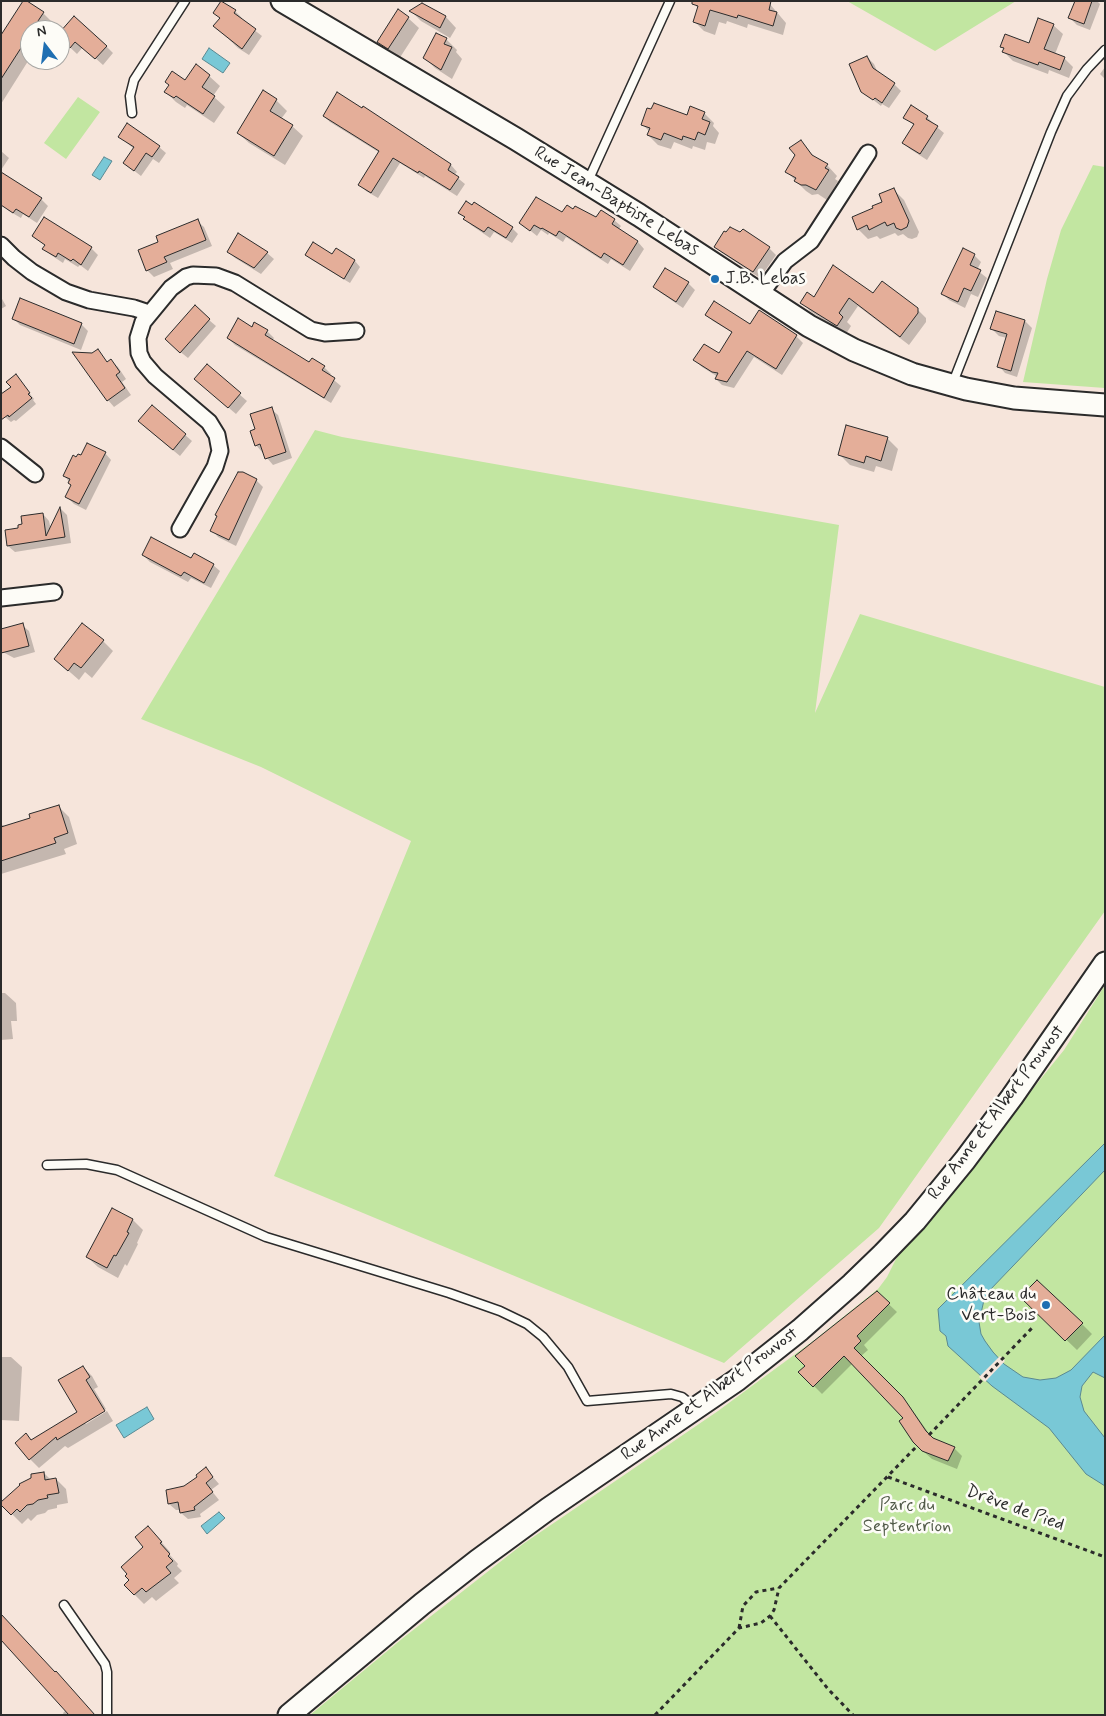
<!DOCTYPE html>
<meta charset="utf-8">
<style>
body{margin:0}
#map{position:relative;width:1106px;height:1716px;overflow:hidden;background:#f6e5db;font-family:Mynerve,sans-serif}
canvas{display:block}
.frame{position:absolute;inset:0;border:2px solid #2b2b2b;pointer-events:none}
.north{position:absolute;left:20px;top:20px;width:50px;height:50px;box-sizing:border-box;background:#fdfcf7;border:1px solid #a9a8a5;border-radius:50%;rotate:345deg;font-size:14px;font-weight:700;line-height:20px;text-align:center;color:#2b2b2b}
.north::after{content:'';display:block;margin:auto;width:18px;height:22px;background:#1f6fb2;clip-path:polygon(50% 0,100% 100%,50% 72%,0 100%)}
</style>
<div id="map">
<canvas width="1106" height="1716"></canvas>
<div class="frame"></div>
<div class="north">N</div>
</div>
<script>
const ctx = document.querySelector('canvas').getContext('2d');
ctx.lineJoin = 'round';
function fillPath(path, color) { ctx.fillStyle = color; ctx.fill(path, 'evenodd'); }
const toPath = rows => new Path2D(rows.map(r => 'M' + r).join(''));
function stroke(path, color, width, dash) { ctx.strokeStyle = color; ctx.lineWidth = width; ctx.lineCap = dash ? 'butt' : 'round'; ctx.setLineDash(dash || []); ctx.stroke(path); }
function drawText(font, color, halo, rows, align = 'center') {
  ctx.font = font + ' Mynerve,sans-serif'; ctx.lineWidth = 5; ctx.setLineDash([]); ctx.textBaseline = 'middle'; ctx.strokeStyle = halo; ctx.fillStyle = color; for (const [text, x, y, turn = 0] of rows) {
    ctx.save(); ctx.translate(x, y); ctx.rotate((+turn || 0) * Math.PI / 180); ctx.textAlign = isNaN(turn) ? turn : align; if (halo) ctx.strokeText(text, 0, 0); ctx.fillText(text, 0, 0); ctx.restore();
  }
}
fillPath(toPath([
 [847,1,1016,1,935,51],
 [78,97,100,112,66,159,44,143],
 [1093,165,1105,167,1105,388,1023,382,1047,279,1061,230],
 [315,430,342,437,839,525,815,713,860,614,1105,687,1105,911,879,1228,724,1363,274,1176,411,841,261,767,141,719],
 [1105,985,1105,1715,310,1715,403,1638,523,1544,718,1411,813,1341,878,1289,887,1277,897,1257,1064,1050]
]), '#c2e6a1');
const water = toPath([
 [209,48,230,63,223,73,202,59,209,48],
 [104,157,112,161,100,180,92,175,104,157],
 [1105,1143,1105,1170,989,1291,984,1300,979,1322,981,1334,985,1341,993,1352,1004,1364,1023,1377,1040,1380,1056,1378,1071,1370,1105,1335,1105,1378,1093,1372,1082,1386,1080,1397,1084,1411,1105,1438,1105,1486,1086,1474,1049,1428,992,1386,948,1346,946,1336,940,1331,938,1309,1105,1143],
 [147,1407,154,1419,124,1438,116,1425,147,1407],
 [219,1512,225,1518,207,1534,201,1526,219,1512]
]);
fillPath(water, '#79c8d6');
stroke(water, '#5a8992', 1);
fillPath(toPath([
 [1000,1356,1005,1361,985,1382,979,1377]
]), '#f6e5db');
fillPath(toPath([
 [173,1,190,1,184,9],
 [697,1,769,3,786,23,783,35,748,24,747,28,727,21,726,24,719,22,715,35,704,31,694,21,698,8,696,6],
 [1076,1,1097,1,1100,4,1090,30,1077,25,1070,18],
 [422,5,446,17,456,28,450,38,421,21,411,11],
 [235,11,242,18,240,19,262,36,249,55,238,48,215,26,221,19,215,13],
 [43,13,53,23,48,30,30,30,30,58,1,104,1,37],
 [408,18,419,28,399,59,389,53,379,42],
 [1053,25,1063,34,1055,54,1064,58,1073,67,1069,78,1049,70,1048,74,1013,61,1004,52,1004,50,1002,47,1029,45],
 [60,33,106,46,113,53,103,65,83,47,77,54,60,38],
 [446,39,457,50,456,52,462,59,452,79,435,68,425,58],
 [867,57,874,64,878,73,894,84,901,91,889,108,882,104,881,106,862,91],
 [1105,67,1105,79,1100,74],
 [209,76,220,86,213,96,225,107,214,123,187,105,185,108,176,102,166,92,185,82],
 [264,92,276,100,287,111,281,119,292,126,303,136,285,165,249,143,238,133],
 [364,108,451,165,457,172,454,175,465,184,457,196,425,176,424,178,400,163,378,198,366,191,360,184,380,153,330,122,324,116,362,110],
 [652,111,688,117,704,113,714,123,713,126,719,133,715,144,707,142,705,150,693,146,692,149,674,142,671,149,658,145,648,135,650,132,642,124],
 [927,117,933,123,933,124,944,133,927,160,910,149,904,143,915,126,905,118],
 [119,136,159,147,166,153,159,163,153,159,141,176,124,163,134,149],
 [801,141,816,159,827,165,837,176,835,179,838,181,827,200,818,194,812,195,806,191,786,171,796,155],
 [1,151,9,158,1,170],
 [894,190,904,200,919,232,917,237,912,239,908,238,903,234,898,236,895,233,880,239,877,236,868,239,858,229,875,208,884,202],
 [41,199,48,206,37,223,23,214,21,218,9,211,2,204],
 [460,212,512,228,518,234,512,243,494,232,490,238,471,225],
 [563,214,614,220,621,226,618,230,638,242,644,249,630,271,611,259,608,264,566,237,563,242,549,233,548,235,541,230,537,236,521,223],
 [45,219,91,248,98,255,88,271,80,265,78,267,65,259,63,263,51,255,44,249,46,246,33,236],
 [197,221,204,227,212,246,170,263,173,269,154,277,147,270,160,242],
 [743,230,769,248,776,255,760,278,722,253,716,247,741,234],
 [336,250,355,261,360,267,350,283,312,260,307,255,332,256],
 [228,251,267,253,274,259,261,274,235,258],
 [974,255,981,262,977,270,987,278,978,297,971,294,965,308,949,300,943,294],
 [688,283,695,290,683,308,661,293,655,287],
 [874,295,917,309,926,318,926,322,909,345,858,306,847,322,851,326,846,334,810,311,802,302,814,299],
 [1,297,6,306,1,309],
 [997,312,1025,321,1032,328,1017,377,1005,373,999,366,1007,338,999,336,992,329],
 [707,315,796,336,803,343,782,375,754,357,734,388,722,385,716,379,718,377,702,367,695,360,719,355,733,333,713,321],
 [13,318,81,324,88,331,81,350,20,325],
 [209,320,216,326,188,358,173,346],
 [252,329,267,331,274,338,272,341,310,364,324,367,331,374,329,376,341,386,331,403,235,345,228,338],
 [98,351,108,363,111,361,118,367,126,379,122,382,131,395,114,407,108,400,92,355],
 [207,366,247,401,236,414,203,386],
 [16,376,34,399,33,400,36,404,16,421,14,420,11,422,5,417],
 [152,406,192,441,180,456,146,428],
 [271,409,278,415,292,458,273,465,256,445,257,430],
 [887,438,898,449,892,471,876,466,874,472,850,465,840,455],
 [105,453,111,460,86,510,74,504,67,497,72,486,64,475,77,459],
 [256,480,263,487,236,546,218,537,212,530,218,517],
 [61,509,67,515,71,543,15,552,8,546,20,529,43,514,49,521,51,530],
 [143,555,191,560,213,565,220,571,211,588,191,578,188,582,150,562],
 [22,625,29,631,35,652,14,658,1,651],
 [103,641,113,651,92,678,85,672,79,680,55,659],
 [58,806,69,817,77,844,64,849,66,854,1,874,1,824,6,827,32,819],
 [1,993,5,993,16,1003,17,1021,11,1021,13,1039,1,1040],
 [112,1209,133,1220,143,1230,137,1243,138,1244,127,1266,125,1264,118,1278,98,1267,87,1257],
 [877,1293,897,1312,864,1345,868,1350,861,1356,910,1407,933,1439,954,1448,962,1456,957,1469,932,1459,923,1451,904,1419,853,1363,822,1394,800,1372],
 [1022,1297,1082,1324,1092,1334,1077,1350],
 [1,1357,11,1357,22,1367,19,1421,1,1420],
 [83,1367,92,1376,98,1387,94,1389,106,1409,84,1422,86,1424,107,1411,113,1421,68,1448,65,1446,39,1468,30,1459,26,1435,32,1441,78,1413],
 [206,1469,219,1484,211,1490,219,1500,200,1514,201,1517,188,1519,181,1513,181,1510,176,1510,169,1504,167,1491,185,1487,199,1477],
 [44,1473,51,1480,56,1479,66,1489,68,1503,57,1505,57,1508,48,1510,45,1513,37,1515,31,1521,28,1518,22,1524,2,1504],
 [157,1537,170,1552,169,1554,178,1564,177,1566,182,1571,174,1578,179,1583,156,1601,152,1597,144,1604,134,1594,131,1581],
 [66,1710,95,1715,64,1715,63,1713]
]), '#0003');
const building = toPath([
 [23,1,27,1,44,12,32,30,30,30,30,34,1,79,1,35,23,1],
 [221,1,236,10,234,13,256,29,242,49,213,26,220,18,213,13,221,1],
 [692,1,771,1,769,10,777,12,773,26,738,15,737,18,710,10,705,26,693,22,698,6,692,4,692,1],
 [1075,1,1092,1,1084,24,1068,18,1075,1],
 [422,3,446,16,440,28,409,11,422,3],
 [398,9,409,17,388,49,377,42,398,9],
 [74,16,107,46,95,59,75,42,70,48,60,39,60,32,74,16],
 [1038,18,1054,24,1044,49,1065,57,1060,70,1039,62,1038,65,1002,52,1004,48,1000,47,1005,34,1029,43,1038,18],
 [436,33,447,38,444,44,452,47,441,70,423,58,436,33],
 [867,56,873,68,895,83,882,103,875,98,873,100,861,92,849,64,867,56],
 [196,64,210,75,202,87,215,96,203,114,176,96,174,98,164,92,169,85,165,82,172,71,185,80,196,64],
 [263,90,277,99,270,111,293,125,274,156,237,133,263,90],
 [337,92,362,108,363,106,451,164,448,170,459,177,450,190,419,171,418,173,393,158,371,193,358,185,379,151,323,116,337,92],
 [654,103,687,115,690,106,705,112,702,119,710,122,705,135,698,132,695,140,683,136,682,140,664,133,661,140,647,135,650,128,641,125,647,108,651,109,654,103],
 [911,105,928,116,926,119,938,126,920,154,902,143,914,124,903,118,911,105],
 [127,123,160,146,152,157,146,153,134,171,123,163,134,147,118,137,127,123],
 [801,140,812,155,828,164,825,168,829,170,816,190,806,185,801,185,794,181,796,178,785,172,795,155,789,148,801,140],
 [1,172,42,198,29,217,16,209,13,213,1,205,1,172],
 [894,188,909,221,907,227,901,230,896,228,894,223,887,226,885,222,869,230,867,225,857,230,852,217,873,208,872,206,882,202,879,194,894,188],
 [536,197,562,212,567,205,573,209,575,206,596,217,601,210,615,219,612,224,638,241,623,265,604,253,601,258,559,231,556,236,542,228,541,229,534,225,530,231,519,223,536,197],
 [466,201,472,205,474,202,513,227,506,238,488,227,484,232,463,219,465,217,458,213,466,201],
 [44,217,92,247,81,265,73,259,71,261,58,253,56,257,42,249,45,245,32,236,44,217],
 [198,219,206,240,164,257,167,262,146,271,138,250,158,242,156,236,198,219],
 [730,227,740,232,743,229,770,247,753,272,714,247,724,231,726,232,730,227],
 [238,233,268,252,254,268,227,252,238,233],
 [313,242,332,254,336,248,355,260,344,279,305,255,313,242],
 [963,248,975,254,970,265,981,270,971,291,964,288,958,302,941,294,963,248],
 [833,265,873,293,882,281,918,308,918,313,900,337,849,298,839,313,843,317,837,326,800,303,807,292,814,297,833,265],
 [665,268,689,282,676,302,653,287,665,268],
 [20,298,82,323,74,344,12,319,20,298],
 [714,301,750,324,759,310,797,335,776,369,747,351,727,382,715,379,718,373,712,372,693,360,704,344,719,353,732,332,705,315,714,301],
 [195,305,210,319,180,353,165,339,195,305],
 [996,311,1025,320,1011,371,997,367,1007,334,990,329,996,311],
 [238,318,252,327,254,322,268,330,265,335,288,349,309,362,312,358,325,366,322,370,335,378,324,398,227,338,238,318],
 [98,349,107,362,111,359,120,372,116,375,125,388,107,401,72,352,92,353,98,349],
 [207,364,241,393,228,408,194,379,207,364],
 [16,374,30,393,28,394,32,398,9,417,8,415,1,420,1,394,11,387,6,382,16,374],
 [152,405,186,434,173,450,138,421,152,405],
 [272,407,286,452,265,459,260,444,255,446,250,431,255,429,250,414,272,407],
 [846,425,888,437,881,461,866,456,864,463,838,455,846,425],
 [87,443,106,452,79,504,65,497,71,485,68,483,70,479,63,476,73,455,76,457,78,454,81,455,87,443],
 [238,472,243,472,257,479,229,540,210,531,217,516,215,515,238,472],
 [60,507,65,537,7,546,5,530,18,528,18,525,22,524,21,516,43,513,46,536,60,507],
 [151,537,191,558,194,553,214,564,204,583,184,572,181,576,142,555,151,537],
 [23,623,29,646,1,653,1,629,23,623],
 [82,623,104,640,81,668,74,663,68,671,54,659,82,623],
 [59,805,68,833,54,838,56,843,1,861,1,827,30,818,29,814,59,805],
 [112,1208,133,1219,127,1232,129,1233,116,1256,114,1255,107,1268,86,1257,112,1208],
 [1037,1280,1083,1323,1065,1341,1020,1297,1037,1280],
 [877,1291,890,1303,857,1336,861,1341,854,1348,903,1397,926,1431,933,1438,955,1447,948,1461,922,1451,913,1442,899,1421,903,1418,844,1356,813,1387,798,1372,805,1366,795,1356,877,1291],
 [83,1366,90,1377,86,1380,105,1411,57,1440,56,1437,29,1460,15,1443,26,1433,31,1440,77,1412,58,1380,83,1366],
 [206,1467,213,1477,206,1483,213,1492,194,1507,195,1510,180,1513,178,1502,168,1504,166,1490,184,1486,197,1477,196,1475,206,1467],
 [44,1472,45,1480,56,1478,59,1493,47,1495,48,1498,38,1500,33,1504,27,1505,20,1512,17,1509,11,1515,1,1505,1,1502,20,1485,19,1484,31,1478,31,1474,44,1472],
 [148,1526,162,1542,160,1543,170,1554,168,1556,173,1561,166,1567,171,1573,146,1592,142,1588,134,1595,124,1585,129,1580,125,1576,127,1574,121,1567,143,1547,135,1537,148,1526],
 [1,1614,55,1672,56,1671,95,1715,69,1715,1,1640,1,1614]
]);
fillPath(building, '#e4ae99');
stroke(building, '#2b2b2b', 1);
const lane = toPath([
 [132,113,130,96,134,80,185,1],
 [588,181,670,1],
 [952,385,1051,132,1067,96,1087,69,1105,50],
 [47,1165,86,1164,117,1170,266,1237,449,1293,500,1311,527,1324,543,1337,568,1367,587,1401,671,1394,682,1397,694,1407],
 [64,1605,105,1664,107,1672,107,1715]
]);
const street = toPath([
 [1,245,14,258,32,272,66,292,89,300,134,308,149,313],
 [760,295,785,261,811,241,868,153],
 [1,447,35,474],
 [180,529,215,467,220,451,217,435,209,422,155,376,143,362,139,353,138,338,143,322,171,288,186,277,193,275,216,276,235,283,311,330,325,333,356,331],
 [1,598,54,592]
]);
const secondary = toPath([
 [282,1,516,139,639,215,809,326,854,350,912,374,966,389,1014,398,1105,405],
 [289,1715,422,1604,477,1561,548,1509,737,1380,800,1330,852,1284,883,1254,915,1221,965,1160,1012,1097,1105,963]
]);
stroke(lane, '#2b2b2b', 11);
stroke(street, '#2b2b2b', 19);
stroke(secondary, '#2b2b2b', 25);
stroke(toPath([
 [929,1435,1032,1328],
 [888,1477,1105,1557],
 [770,1616,828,1689,853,1715],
 [739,1628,743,1606,756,1592,778,1588],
 [655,1715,739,1628,761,1623,770,1616,774,1610,779,1588,917,1446]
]), '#2b2b2b', 3, [4, 4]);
stroke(lane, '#fdfcf7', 8);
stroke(street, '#fdfcf7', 15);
stroke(secondary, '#fdfcf7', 21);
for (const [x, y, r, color] of [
 [715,279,5,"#1f6fb2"],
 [1046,1305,5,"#1f6fb2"]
]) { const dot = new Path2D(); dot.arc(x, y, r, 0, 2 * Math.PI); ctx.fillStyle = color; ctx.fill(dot); stroke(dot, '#fdfcf7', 2); }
drawText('18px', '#2b2b2b', '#fdfcf7', [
 ["Rue Jean-Baptiste Lebas",616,202,32],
 ["Rue Anne et Albert Prouvost",997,1113,-53],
 ["Rue Anne et Albert Prouvost",710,1395,-36],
 ["Drève de Pied",1015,1509,20]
]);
drawText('18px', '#2b2b2b', '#fdfcf7', [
 ["J.B. Lebas",725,279],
 ["Château du",1036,1295,"right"],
 ["Vert-Bois",1036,1316,"right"]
], 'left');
drawText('18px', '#515a48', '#fdfcf7', [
 ["Parc du",907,1506],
 ["Septentrion",907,1527]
]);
</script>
